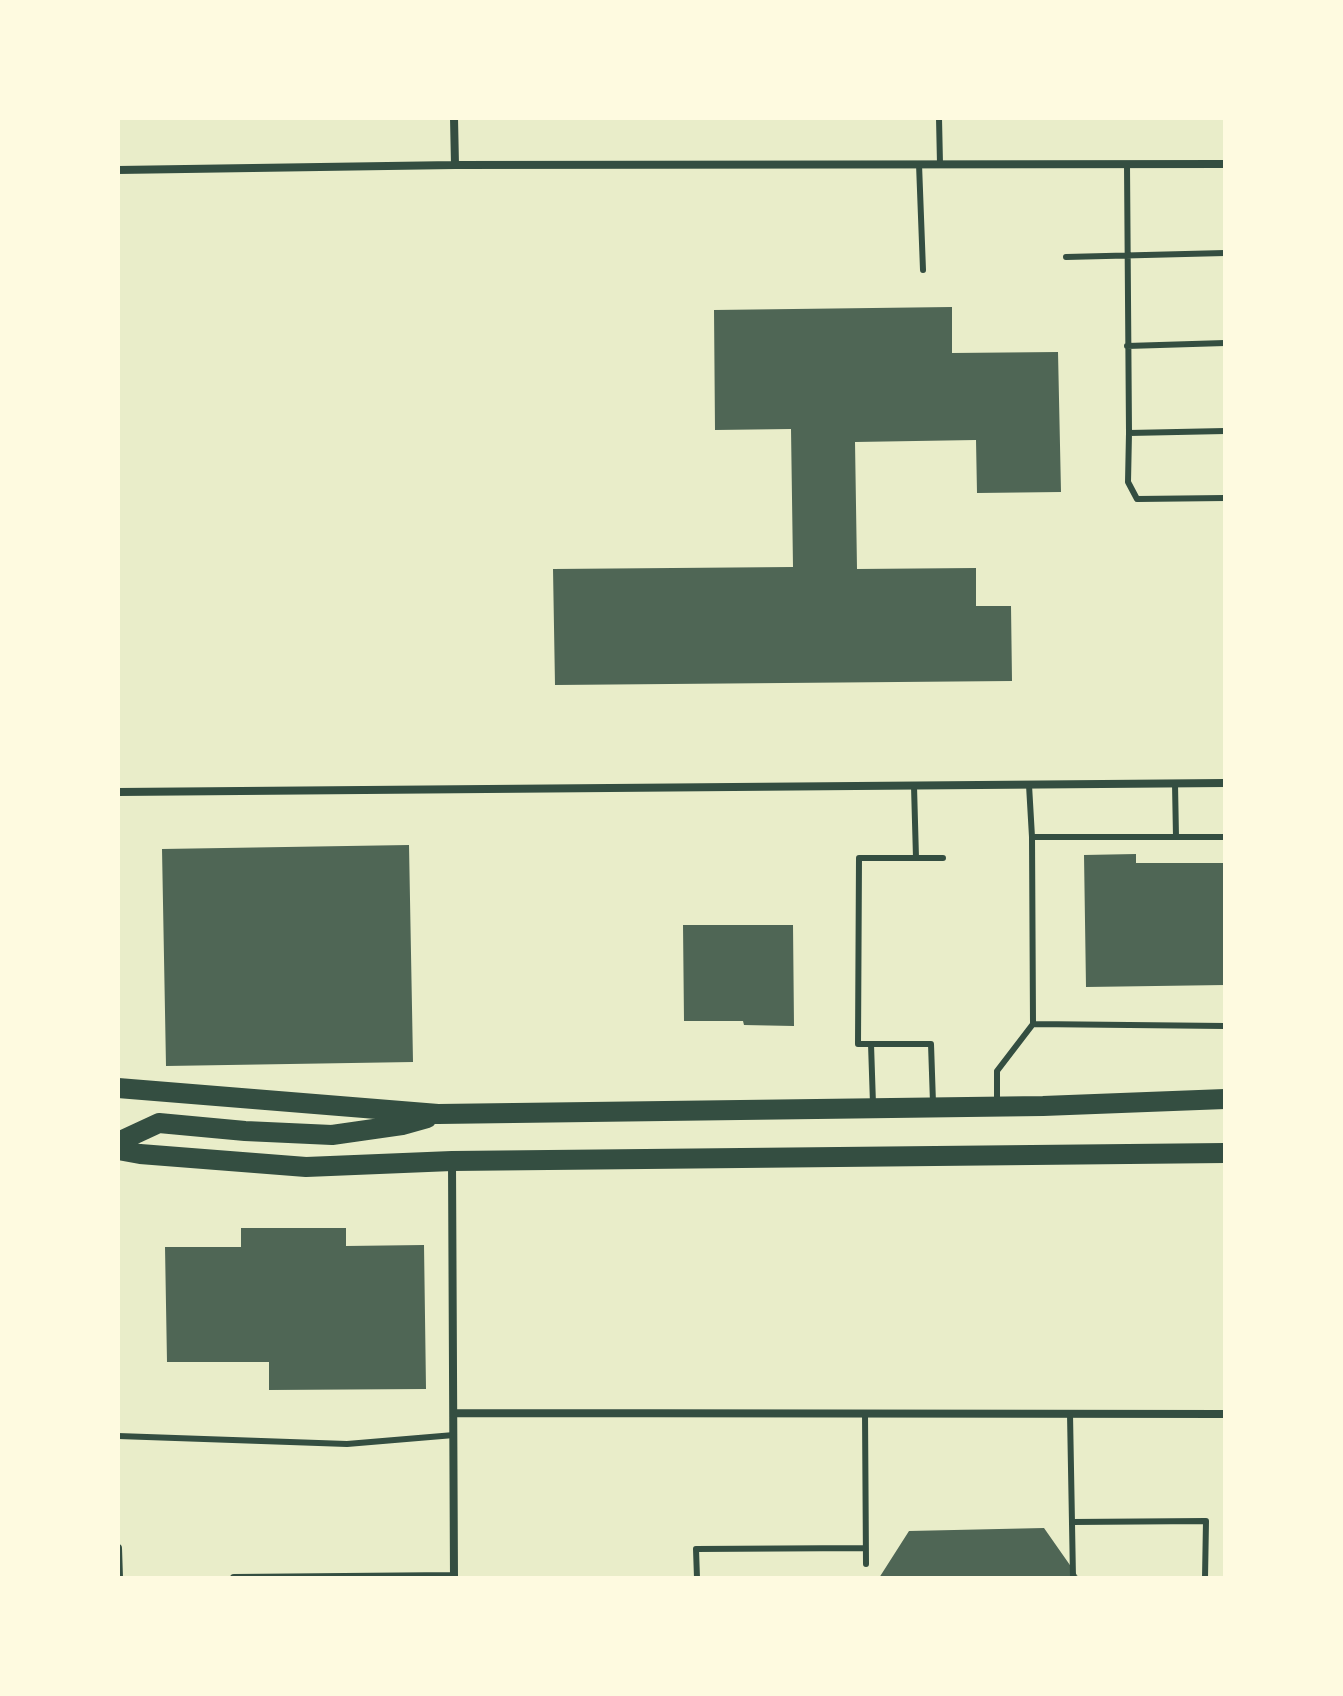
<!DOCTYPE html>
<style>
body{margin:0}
#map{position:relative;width:1343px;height:1696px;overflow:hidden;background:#e9edc9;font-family:Poppins,sans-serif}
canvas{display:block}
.frame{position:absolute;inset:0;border:120px solid #fefae0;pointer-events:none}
</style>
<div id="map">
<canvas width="1343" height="1696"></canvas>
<div class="frame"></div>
</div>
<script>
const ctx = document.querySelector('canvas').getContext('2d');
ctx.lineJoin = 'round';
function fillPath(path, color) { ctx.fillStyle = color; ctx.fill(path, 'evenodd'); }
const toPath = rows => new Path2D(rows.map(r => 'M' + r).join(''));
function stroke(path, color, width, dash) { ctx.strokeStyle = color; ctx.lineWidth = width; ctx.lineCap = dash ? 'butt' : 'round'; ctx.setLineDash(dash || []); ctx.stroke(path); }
fillPath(toPath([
 [952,307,952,353,1058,352,1061,492,977,493,976,440,855,442,857,569,976,568,976,606,1011,606,1012,681,555,685,553,569,793,567,791,429,715,430,714,310],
 [409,845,413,1062,166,1066,162,849],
 [1136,854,1136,863,1225,863,1225,985,1086,987,1084,855],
 [683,925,793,925,794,1026,744,1025,743,1021,684,1021],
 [241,1228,346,1228,346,1246,424,1245,426,1389,269,1390,269,1362,167,1362,165,1247,241,1247],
 [1044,1528,1079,1578,879,1578,909,1531]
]), '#4f6655');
stroke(toPath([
 [939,118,940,164],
 [919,164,923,270],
 [1127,165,1129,433,1225,431],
 [1066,257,1225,253],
 [1127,346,1225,343],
 [1129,433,1128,482,1137,499,1225,498],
 [1175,784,1176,837],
 [1029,785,1032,837],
 [914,786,916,858,943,858],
 [1225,837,1032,837,1033,1024,1225,1026],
 [916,858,859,858,858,1044,931,1044,933,1103],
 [871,1044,873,1104],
 [997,1104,997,1071,1033,1024],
 [865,1413,866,1564],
 [1070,1414,1073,1578],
 [118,1436,347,1444,454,1435],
 [1072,1522,1206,1521,1205,1578],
 [697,1578,696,1549,865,1548]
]), '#344e41', 6);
stroke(toPath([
 [454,118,455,165],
 [118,170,455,165,1225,164],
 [118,792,1225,783],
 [452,1163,454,1578],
 [455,1413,1225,1414],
 [118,1548,119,1578],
 [234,1578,454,1576]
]), '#344e41', 8);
stroke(toPath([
 [118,1088,438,1114,1043,1106,1225,1099],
 [118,1142,159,1123,245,1131,332,1135,402,1125,427,1118],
 [118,1150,140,1154,306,1167,452,1161,1225,1153]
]), '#344e41', 20);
</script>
